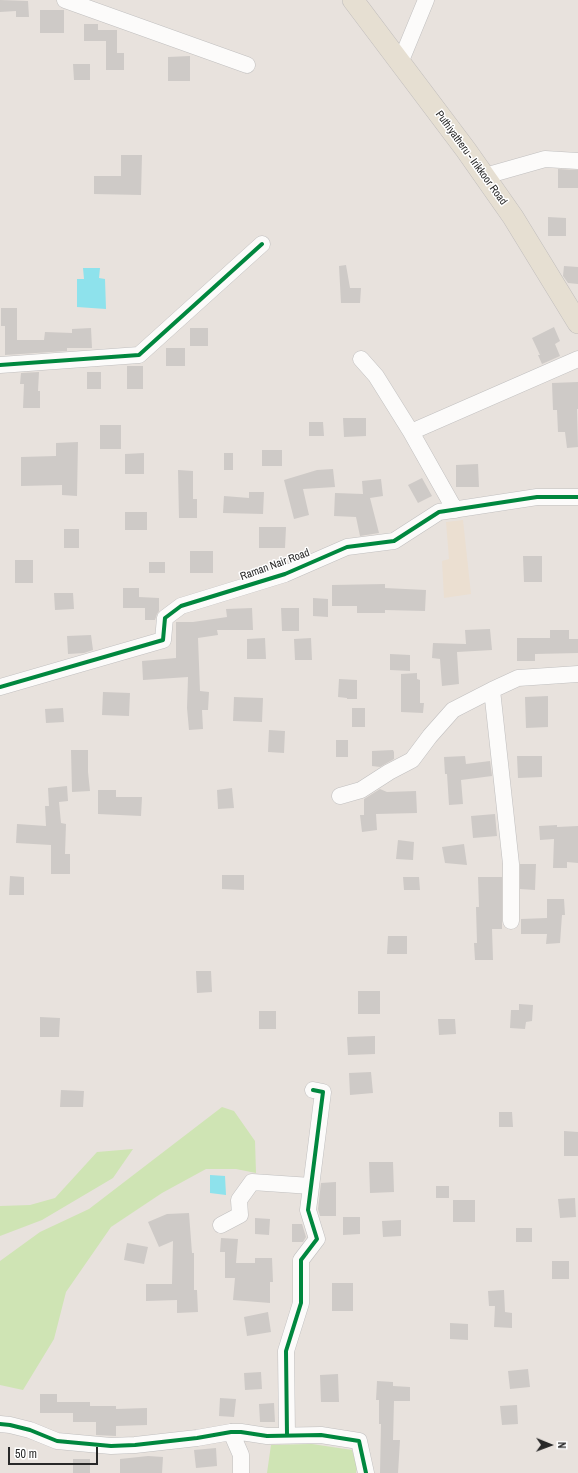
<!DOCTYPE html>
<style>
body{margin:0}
#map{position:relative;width:578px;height:1473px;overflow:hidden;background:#e8e2dd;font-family:"Archivo Narrow",sans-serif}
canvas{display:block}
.north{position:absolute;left:530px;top:1425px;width:40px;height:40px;-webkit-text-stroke:3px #fff;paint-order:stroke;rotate:91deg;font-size:11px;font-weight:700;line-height:16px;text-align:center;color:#282828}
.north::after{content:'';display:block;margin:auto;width:14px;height:18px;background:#282828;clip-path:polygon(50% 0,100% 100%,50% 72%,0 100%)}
.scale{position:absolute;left:8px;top:1447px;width:90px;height:18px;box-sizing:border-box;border:2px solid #282828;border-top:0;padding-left:5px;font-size:12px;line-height:14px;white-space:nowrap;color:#282828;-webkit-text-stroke:3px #fff;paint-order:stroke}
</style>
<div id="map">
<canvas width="578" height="1473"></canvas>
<div class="north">N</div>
<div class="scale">50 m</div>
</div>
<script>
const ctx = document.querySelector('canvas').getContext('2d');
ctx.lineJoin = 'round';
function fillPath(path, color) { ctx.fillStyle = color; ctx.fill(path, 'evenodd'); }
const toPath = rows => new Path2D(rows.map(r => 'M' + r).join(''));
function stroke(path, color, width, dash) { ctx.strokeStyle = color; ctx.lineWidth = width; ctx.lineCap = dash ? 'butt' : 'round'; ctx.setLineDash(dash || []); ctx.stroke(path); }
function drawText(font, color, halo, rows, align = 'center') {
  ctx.font = font + ' "Archivo Narrow",sans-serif'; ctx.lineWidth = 3; ctx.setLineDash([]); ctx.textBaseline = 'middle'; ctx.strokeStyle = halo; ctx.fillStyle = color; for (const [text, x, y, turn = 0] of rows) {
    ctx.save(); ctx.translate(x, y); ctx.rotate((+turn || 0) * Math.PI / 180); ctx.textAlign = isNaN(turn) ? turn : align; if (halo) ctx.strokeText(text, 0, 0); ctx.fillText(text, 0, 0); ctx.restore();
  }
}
fillPath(toPath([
 [463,520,471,594,444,598,442,561,449,559,446,522]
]), '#ebdfd1');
fillPath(toPath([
 [222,1107,234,1111,255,1141,256,1173,236,1169,206,1169,162,1193,111,1227,66,1292,54,1339,23,1390,0,1385,0,1261,40,1232,89,1209],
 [133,1149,113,1178,42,1220,0,1236,0,1206,30,1205,55,1198,97,1152],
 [312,1444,352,1450,357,1467,356,1473,267,1473,271,1445]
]), '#cfe4b4');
fillPath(toPath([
 [83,268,100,268,99,278,105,279,106,309,77,307,77,279,84,279],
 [210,1175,225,1176,226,1195,210,1193]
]), '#8ee2ec');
fillPath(toPath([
 [0,0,28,1,29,17,16,17,16,11,0,12],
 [40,10,64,10,64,33,40,33],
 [84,24,98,24,98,30,117,30,117,53,124,53,124,70,106,70,106,41,84,41],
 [190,56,190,81,168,81,168,57],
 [73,64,90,64,90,80,74,80],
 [121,155,142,155,141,195,94,194,94,176,121,176],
 [558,169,578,170,578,188,558,188],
 [548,217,566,218,566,236,548,236],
 [346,265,350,288,361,288,360,303,341,303,339,266],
 [564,266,578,267,578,284,568,283,563,276],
 [1,308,17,308,17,340,44,340,45,332,72,333,72,329,91,328,92,348,67,348,67,351,5,355,5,326,1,326],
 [554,327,560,341,555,344,560,356,542,364,538,355,540,355,532,338],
 [190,328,208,328,208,346,190,346],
 [166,348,185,348,185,366,166,366],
 [127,366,143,366,143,389,127,389],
 [39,372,38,391,40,391,40,408,23,408,24,384,20,384,21,373],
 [87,372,101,372,101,389,87,389],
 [578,382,578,409,577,409,578,447,567,448,565,432,558,432,557,410,553,410,552,383],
 [343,418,366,418,366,436,344,437],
 [309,422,323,422,324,436,309,436],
 [100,425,121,425,121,449,100,449],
 [78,442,77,496,62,495,62,485,21,486,21,457,56,456,56,443],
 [262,450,282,450,282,466,262,466],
 [144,453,144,474,125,474,125,454],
 [224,453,233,453,233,470,224,470],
 [478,464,479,487,456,487,456,465],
 [333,469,335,487,303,489,309,515,294,519,284,480,317,470],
 [178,470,193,471,193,499,197,499,197,518,179,518],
 [422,478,432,496,418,503,408,485],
 [381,479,383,496,370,498,379,533,360,536,356,517,334,516,335,493,363,494,362,481],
 [249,492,264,492,263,514,223,513,224,496,249,498],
 [125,512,147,512,147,530,125,530],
 [259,527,286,527,285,548,259,548],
 [64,529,79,529,79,548,64,548],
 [190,551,213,551,213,573,190,573],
 [523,556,542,556,542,582,524,582],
 [15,560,33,560,33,583,15,583],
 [149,562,165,562,165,573,149,573],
 [385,584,385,588,426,590,425,611,385,610,385,613,357,613,357,606,332,606,332,585],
 [123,588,139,588,139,597,159,598,159,611,157,614,155,620,145,620,145,608,123,608],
 [54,593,73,593,74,609,55,610],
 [313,598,328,599,328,617,313,616],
 [252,608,253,630,217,630,218,635,198,638,200,691,209,692,208,710,202,710,203,729,189,730,187,708,188,677,143,680,142,661,176,658,176,622,193,622,227,617,226,609],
 [281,608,299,608,299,631,282,631],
 [490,629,492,650,457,652,459,684,442,686,440,659,432,658,433,643,466,644,465,630],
 [550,630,569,630,569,639,578,639,578,653,535,654,535,661,517,661,517,638,550,638],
 [91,635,93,650,84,653,68,654,67,636],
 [265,638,266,659,247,659,247,639],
 [311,638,312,660,295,660,294,639],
 [390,654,410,655,410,671,390,670],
 [417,673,417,679,420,680,420,703,424,703,423,713,401,712,401,674],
 [339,679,357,680,357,699,347,699,347,698,338,697],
 [103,692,130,693,129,716,102,715],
 [548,696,548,727,526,728,525,697],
 [234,697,263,698,262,722,233,721],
 [63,708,64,722,46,723,45,709],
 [352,708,365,708,365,727,352,727],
 [269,730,285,731,284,753,268,752],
 [336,740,348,740,348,757,336,757],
 [71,750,88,750,88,772,90,791,72,792],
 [393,750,394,752,394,759,380,767,372,766,372,751],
 [465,756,466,764,490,761,492,776,461,780,463,804,449,805,447,774,445,774,444,757],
 [517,756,542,756,542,777,518,778],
 [67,786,68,801,59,802,61,823,66,824,65,854,70,854,70,874,51,874,51,845,16,843,17,824,46,826,45,806,49,806,48,788],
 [232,788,234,808,218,809,217,790],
 [380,789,387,792,416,791,417,813,376,814,377,830,362,832,360,815,364,815,364,799],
 [98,790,116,790,116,797,142,797,141,816,98,814],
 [495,814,497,836,473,838,471,816],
 [557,825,557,827,578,826,578,863,567,862,567,868,553,868,554,839,540,840,539,826],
 [398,840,414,842,413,860,396,859],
 [464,844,467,865,445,863,442,847],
 [520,864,536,864,535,890,520,889],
 [222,875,244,875,244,890,222,889],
 [10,876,24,877,24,895,9,895],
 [403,877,419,877,420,890,404,890],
 [478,877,502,877,502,929,492,929,493,960,475,960,474,943,477,943,476,907,479,907],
 [547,899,564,899,565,915,562,915,560,943,546,944,547,934,521,934,521,919,547,918],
 [388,936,407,936,407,954,387,954],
 [196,971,211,971,212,992,197,993],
 [358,991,380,991,380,1014,358,1014],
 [519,1004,533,1005,532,1021,526,1022,525,1029,510,1028,511,1010,519,1010],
 [259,1011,276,1011,276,1029,259,1029],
 [40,1017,60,1018,59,1037,40,1037],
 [438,1019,455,1019,456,1034,439,1035],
 [375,1036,375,1054,348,1055,347,1037],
 [371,1072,373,1093,350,1095,349,1073],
 [61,1090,84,1091,83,1107,60,1107],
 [499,1112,512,1112,513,1127,499,1127],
 [564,1131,578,1132,578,1156,564,1156],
 [369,1162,393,1162,394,1192,370,1193],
 [336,1182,336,1216,320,1216,318,1209,321,1183],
 [436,1186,449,1186,449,1198,436,1198],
 [575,1198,576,1217,560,1218,558,1199],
 [453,1200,475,1200,475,1222,453,1222],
 [189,1213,192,1253,194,1253,194,1290,197,1290,198,1312,177,1313,177,1300,146,1301,146,1284,172,1284,173,1241,159,1247,148,1222,167,1214],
 [343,1217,360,1217,360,1234,343,1235],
 [255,1218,270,1219,269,1235,255,1234],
 [401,1220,401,1236,383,1237,382,1221],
 [292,1224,302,1224,306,1237,303,1242,292,1242],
 [516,1228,532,1228,532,1242,516,1242],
 [221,1238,238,1239,236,1263,255,1263,255,1258,272,1258,273,1282,270,1282,270,1303,233,1300,235,1278,225,1278,225,1252,220,1252],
 [127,1243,148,1247,144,1264,124,1260],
 [552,1261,569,1261,569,1279,552,1279],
 [332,1283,353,1283,353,1311,332,1311],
 [504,1290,505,1312,512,1313,512,1328,494,1327,495,1306,489,1306,488,1291],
 [268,1312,271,1332,247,1336,244,1317],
 [450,1323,468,1324,468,1340,450,1339],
 [528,1369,530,1387,510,1389,508,1371],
 [261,1372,262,1389,245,1390,244,1373],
 [338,1374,339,1402,321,1402,320,1375],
 [377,1381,393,1382,393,1386,410,1387,410,1401,394,1401,393,1440,400,1440,398,1473,380,1473,381,1424,379,1424,379,1400,376,1400],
 [40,1394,57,1394,57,1402,90,1402,90,1406,116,1406,116,1409,147,1408,147,1425,116,1426,116,1436,96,1435,96,1422,73,1422,73,1413,40,1413],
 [220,1398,236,1399,234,1417,219,1416],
 [274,1403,275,1422,260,1422,259,1404],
 [517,1405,518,1424,502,1425,500,1406],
 [216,1448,217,1466,196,1468,194,1450],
 [148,1456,163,1457,162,1473,120,1473,120,1459],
 [73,1459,90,1459,90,1473,73,1473]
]), '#cecac7');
const minor = toPath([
 [65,0,247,65],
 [400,63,426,0],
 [485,176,545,159,578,161],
 [361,359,376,376,411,432,455,510],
 [0,365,139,355,262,244],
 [411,432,578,359],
 [0,687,163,640,165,618,181,606,285,574,347,547,394,541,439,512,537,497,578,497],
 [492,690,511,864,511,921],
 [340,796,361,790,389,772,412,760,430,736,453,710,492,690,518,678,578,674],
 [221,1225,240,1215,239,1200,252,1182,311,1186],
 [0,1424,10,1425,30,1430,57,1441,111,1446,135,1445,197,1438,231,1432,241,1432,267,1436,321,1435,359,1441,366,1473],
 [231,1432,241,1455,241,1473],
 [287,1435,286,1351,301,1303,301,1260,317,1239,308,1210,323,1092,313,1090]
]);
const major = toPath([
 [353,0,466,150,513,217,578,323]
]);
stroke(minor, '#c0bfbf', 17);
stroke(major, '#c0bdbc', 22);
stroke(minor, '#fcfbfa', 16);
stroke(major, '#e6dfd2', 21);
stroke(toPath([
 [0,365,139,355,262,244],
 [0,687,163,640,165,618,181,606,285,574,347,547,394,541,439,512,537,497,578,497],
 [0,1424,10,1425,30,1430,57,1441,111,1446,135,1445,197,1438,231,1432,241,1432,267,1436,321,1435,359,1441,366,1473],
 [287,1435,286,1351,301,1303,301,1260,317,1239,308,1210,323,1092,313,1090]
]), '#00873e', 4);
drawText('11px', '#282828', '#fff', [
 ["Puthiyatheru - Irikkoor Road",471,158,54],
 ["Raman Nair Road",275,565,-20]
]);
</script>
